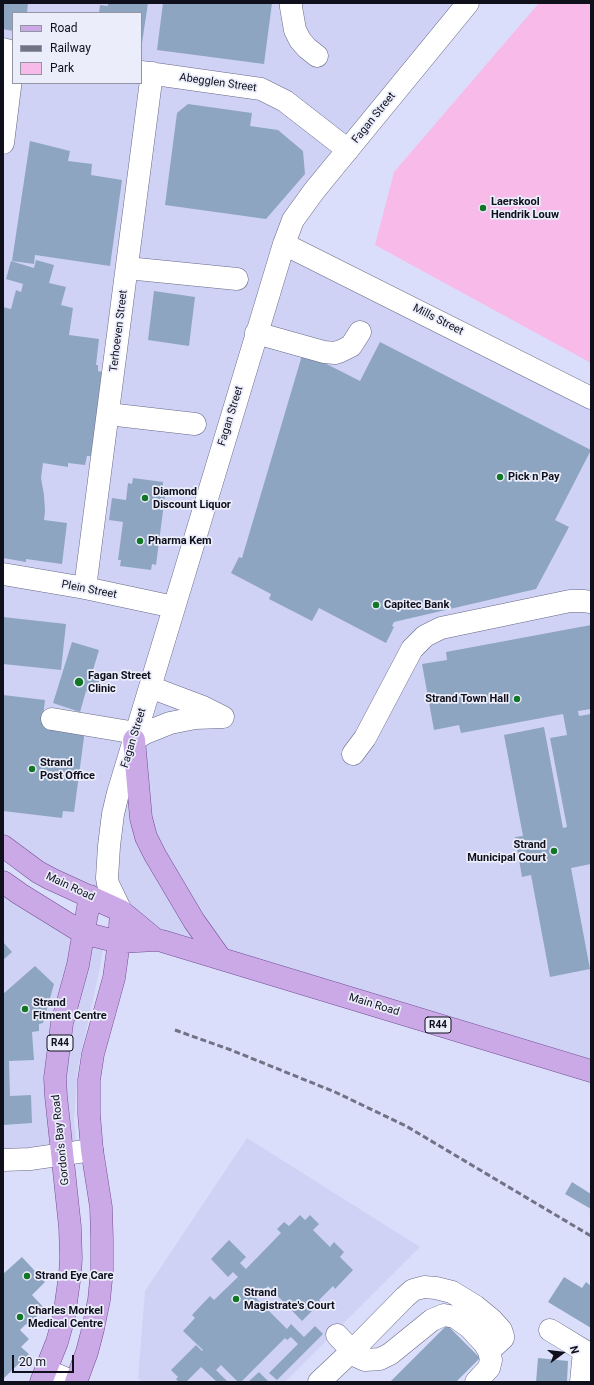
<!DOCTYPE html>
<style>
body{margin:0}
#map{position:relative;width:594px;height:1385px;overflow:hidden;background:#dbdefb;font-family:Roboto,sans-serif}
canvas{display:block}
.frame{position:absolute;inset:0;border:4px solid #0f101c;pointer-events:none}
.legend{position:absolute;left:12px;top:12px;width:130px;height:72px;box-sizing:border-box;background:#ebedfb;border:1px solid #9395a2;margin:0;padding:5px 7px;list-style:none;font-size:12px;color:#0f101c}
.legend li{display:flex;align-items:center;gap:8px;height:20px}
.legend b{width:20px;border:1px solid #9395a2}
.north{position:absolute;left:542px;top:1333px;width:40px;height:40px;-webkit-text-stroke:3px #ebedfb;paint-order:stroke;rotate:75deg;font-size:11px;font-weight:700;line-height:16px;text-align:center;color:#0f101c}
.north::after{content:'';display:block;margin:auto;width:14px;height:18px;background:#0f101c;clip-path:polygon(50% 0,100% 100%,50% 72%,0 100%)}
.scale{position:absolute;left:12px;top:1355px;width:62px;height:18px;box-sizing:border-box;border:2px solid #0f101c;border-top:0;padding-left:5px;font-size:12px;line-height:14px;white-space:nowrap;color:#0f101c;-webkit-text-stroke:3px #ebedfb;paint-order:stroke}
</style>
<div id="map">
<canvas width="594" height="1385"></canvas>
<div class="frame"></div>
<ul class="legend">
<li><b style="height:5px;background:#cba9e6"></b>Road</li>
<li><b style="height:5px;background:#707286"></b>Railway</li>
<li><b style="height:11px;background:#f8bae9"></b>Park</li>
</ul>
<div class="north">N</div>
<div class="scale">20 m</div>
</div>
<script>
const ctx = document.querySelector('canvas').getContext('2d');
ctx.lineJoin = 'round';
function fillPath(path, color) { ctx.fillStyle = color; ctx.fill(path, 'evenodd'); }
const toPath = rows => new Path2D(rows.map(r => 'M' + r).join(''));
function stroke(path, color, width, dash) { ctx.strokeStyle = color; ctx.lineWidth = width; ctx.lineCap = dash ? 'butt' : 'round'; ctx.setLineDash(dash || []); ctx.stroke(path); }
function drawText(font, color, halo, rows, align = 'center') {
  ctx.font = font + ' Roboto,sans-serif'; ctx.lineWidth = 3.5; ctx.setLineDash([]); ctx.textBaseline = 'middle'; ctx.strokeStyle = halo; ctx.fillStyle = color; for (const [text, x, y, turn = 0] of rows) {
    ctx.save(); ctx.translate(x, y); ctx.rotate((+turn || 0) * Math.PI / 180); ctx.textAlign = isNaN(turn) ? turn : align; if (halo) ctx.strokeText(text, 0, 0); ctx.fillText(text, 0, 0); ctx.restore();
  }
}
fillPath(toPath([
 [3,3,469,3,283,244,591,401,591,1071,156,941,3,845],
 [13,13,141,13,141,83,13,83],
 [3,884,105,940,98,977,78,1067,74,1119,77,1151,3,1159],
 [247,1138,420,1247,285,1382,142,1382,138,1378,145,1291]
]), '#cfd2f5');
fillPath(toPath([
 [539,3,591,3,591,363,375,245,394,172]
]), '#f8bae9');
fillPath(toPath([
 [3,3,28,3,27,13,13,13,13,31,3,29],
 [108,3,148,3,142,43,141,43,141,13,99,13,100,5,108,6],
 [163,3,272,3,264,64,157,50],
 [188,104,252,113,250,126,278,130,303,151,305,174,266,219,165,205,177,113],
 [30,141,70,151,68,161,92,164,91,175,122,180,110,266,35,255,34,264,12,261],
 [36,260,54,265,49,283,66,287,61,305,73,308,69,335,99,339,96,365,98,365,98,371,102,372,91,456,87,456,85,465,68,463,68,467,43,463,41,478,44,495,45,511,44,520,67,523,62,564,26,559,26,562,3,558,3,307,11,309,16,290,21,292,23,284,6,279,11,261,34,268],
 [154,291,195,297,189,346,148,340],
 [380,342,591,450,555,520,569,527,536,589,394,622,392,626,394,627,386,643,319,608,312,621,269,599,271,594,231,573,239,557,242,558,303,352,360,381],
 [133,478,163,482,163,488,166,488,156,565,152,564,151,570,120,566,121,560,118,560,123,522,109,520,112,498,126,500,128,483,132,484],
 [3,617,66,624,61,670,3,664],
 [591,625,591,709,578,711,579,716,591,714,591,864,571,868,590,969,550,977,531,875,522,877,515,837,523,836,504,735,544,727,563,828,567,827,550,738,567,735,563,714,461,733,459,725,434,730,422,664,447,660,446,652],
 [72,642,99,650,93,670,102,673,95,694,86,691,80,712,53,703],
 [3,695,45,700,42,725,85,730,74,812,63,811,62,818,3,811],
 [3,942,12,952,3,960],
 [35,966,54,984,43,1023,39,1024,39,1031,32,1032,34,1060,9,1061,10,1096,31,1095,32,1123,3,1125,3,994],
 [572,1182,591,1194,591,1209,565,1194],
 [300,1215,305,1220,310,1215,319,1224,313,1230,330,1247,334,1242,344,1252,340,1257,353,1270,335,1289,333,1286,319,1300,321,1302,302,1321,268,1286,256,1298,287,1329,291,1324,304,1337,315,1326,323,1334,277,1380,269,1373,298,1344,291,1337,287,1340,285,1338,241,1382,238,1382,221,1365,216,1370,228,1382,217,1382,201,1367,186,1382,179,1382,176,1379,178,1377,171,1370,196,1345,202,1351,203,1350,183,1331,195,1318,192,1315,210,1296,214,1300,238,1277,233,1272,228,1277,211,1259,229,1240,246,1257,240,1263,246,1269,281,1233,277,1229,284,1222,289,1226],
 [22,1257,45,1282,32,1295,45,1309,27,1325,26,1324,20,1330,29,1339,21,1347,29,1354,3,1379,3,1274],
 [564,1277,582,1288,586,1282,591,1286,591,1328,548,1302],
 [447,1325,480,1358,456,1382,390,1382],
 [538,1358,568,1361,567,1382,536,1382],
 [259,1372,269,1382,248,1382]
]), '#8ea5c2');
const minor = toPath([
 [291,3,291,7,295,30,300,40,307,48,317,56],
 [3,49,13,52],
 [141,72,261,89,285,101,348,150],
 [3,143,13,63],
 [284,244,591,398],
 [127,268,237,279],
 [256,333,324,352,335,353,341,351,351,346,360,332],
 [108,414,195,424],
 [3,574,85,588,174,607],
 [85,588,152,73],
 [150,687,203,707,221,716],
 [52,719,136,733],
 [134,740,145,733,170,723,195,718,223,717],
 [353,754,365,738,412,649,425,636,441,628,570,601,583,601,591,602],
 [121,911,108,884,107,878,109,846,113,814,118,793,284,244,293,220,314,191,468,3],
 [3,1160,30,1159,92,1150],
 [550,1330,591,1355],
 [46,1370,74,1382],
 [319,1382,352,1351,337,1335],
 [476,1382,489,1368,491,1360,489,1351,484,1343,469,1327,455,1317,444,1315,432,1320,390,1354,380,1359,365,1360,356,1356,352,1351,405,1297,413,1290,424,1287,436,1288,452,1292,475,1306,492,1320,501,1330,503,1336,503,1338,489,1351],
 [581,1382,584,1351]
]);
const major = toPath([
 [134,740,141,818,146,837,155,855,194,921,221,959],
 [3,846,38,872,51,879,121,911,156,940],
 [3,882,20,894,83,933,119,942,156,940,162,941,591,1071],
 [41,1382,57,1342,64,1317,70,1274,71,1258,70,1227,56,1096,55,1078,62,1023,78,965,90,896],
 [76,1382,87,1352,93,1329,99,1300,102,1270,102,1239,101,1207,92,1150,89,1114,89,1080,93,1054,114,978,119,942,121,911]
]);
stroke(minor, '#666887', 23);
stroke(major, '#724e94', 23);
stroke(minor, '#fff', 22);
stroke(major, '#cba9e6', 22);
stroke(toPath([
 [175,1030,231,1050,335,1092,406,1126,591,1236]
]), '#707286', 3, [6, 3]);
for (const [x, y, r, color] of [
 [483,208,4,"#127627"],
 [500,477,4,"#127627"],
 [145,498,4,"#127627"],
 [140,541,4,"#127627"],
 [376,605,4,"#127627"],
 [79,682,5,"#127627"],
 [517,699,4,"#127627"],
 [32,769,4,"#127627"],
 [554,851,4,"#127627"],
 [25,1009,4,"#127627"],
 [27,1276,4,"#127627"],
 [236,1299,4,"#127627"],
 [20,1317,4,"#127627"]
]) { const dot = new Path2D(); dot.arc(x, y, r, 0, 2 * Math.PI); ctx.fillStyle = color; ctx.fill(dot); stroke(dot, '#ebedfb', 1.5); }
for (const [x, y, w] of [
 [438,1025,26],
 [60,1043,26]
]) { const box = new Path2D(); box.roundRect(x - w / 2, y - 8, w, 16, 3); ctx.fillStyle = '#ebedfb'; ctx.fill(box); stroke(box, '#0f101c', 1); }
drawText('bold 10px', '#0f101c', null, [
 ["R44",438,1025],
 ["R44",60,1043]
]);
drawText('11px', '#0f101c', '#ebedfb', [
 ["Abegglen Street",218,83,8],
 ["Fagan Street",374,118,-51],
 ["Mills Street",438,320,27],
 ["Terhoeven Street",119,331,-83],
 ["Fagan Street",231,416,-73],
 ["Plein Street",89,590,11],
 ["Fagan Street",134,738,-73],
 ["Main Road",70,887,25],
 ["Main Road",374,1005,17],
 ["Gordon's Bay Road",61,1140,-96]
]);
drawText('bold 11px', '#0f101c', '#ebedfb', [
 ["Laerskool",491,202],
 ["Hendrik Louw",491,215],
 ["Pick n Pay",508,477],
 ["Diamond",153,492],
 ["Discount Liquor",153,505],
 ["Pharma Kem",148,541],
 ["Capitec Bank",384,605],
 ["Fagan Street",88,676],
 ["Clinic",88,689],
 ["Strand Town Hall",509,699,"right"],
 ["Strand",40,763],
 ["Post Office",40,776],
 ["Strand",546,845,"right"],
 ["Municipal Court",546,858,"right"],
 ["Strand",33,1003],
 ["Fitment Centre",33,1016],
 ["Strand Eye Care",35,1276],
 ["Strand",244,1293],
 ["Magistrate's Court",244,1306],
 ["Charles Morkel",28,1311],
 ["Medical Centre",28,1324]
], 'left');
</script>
